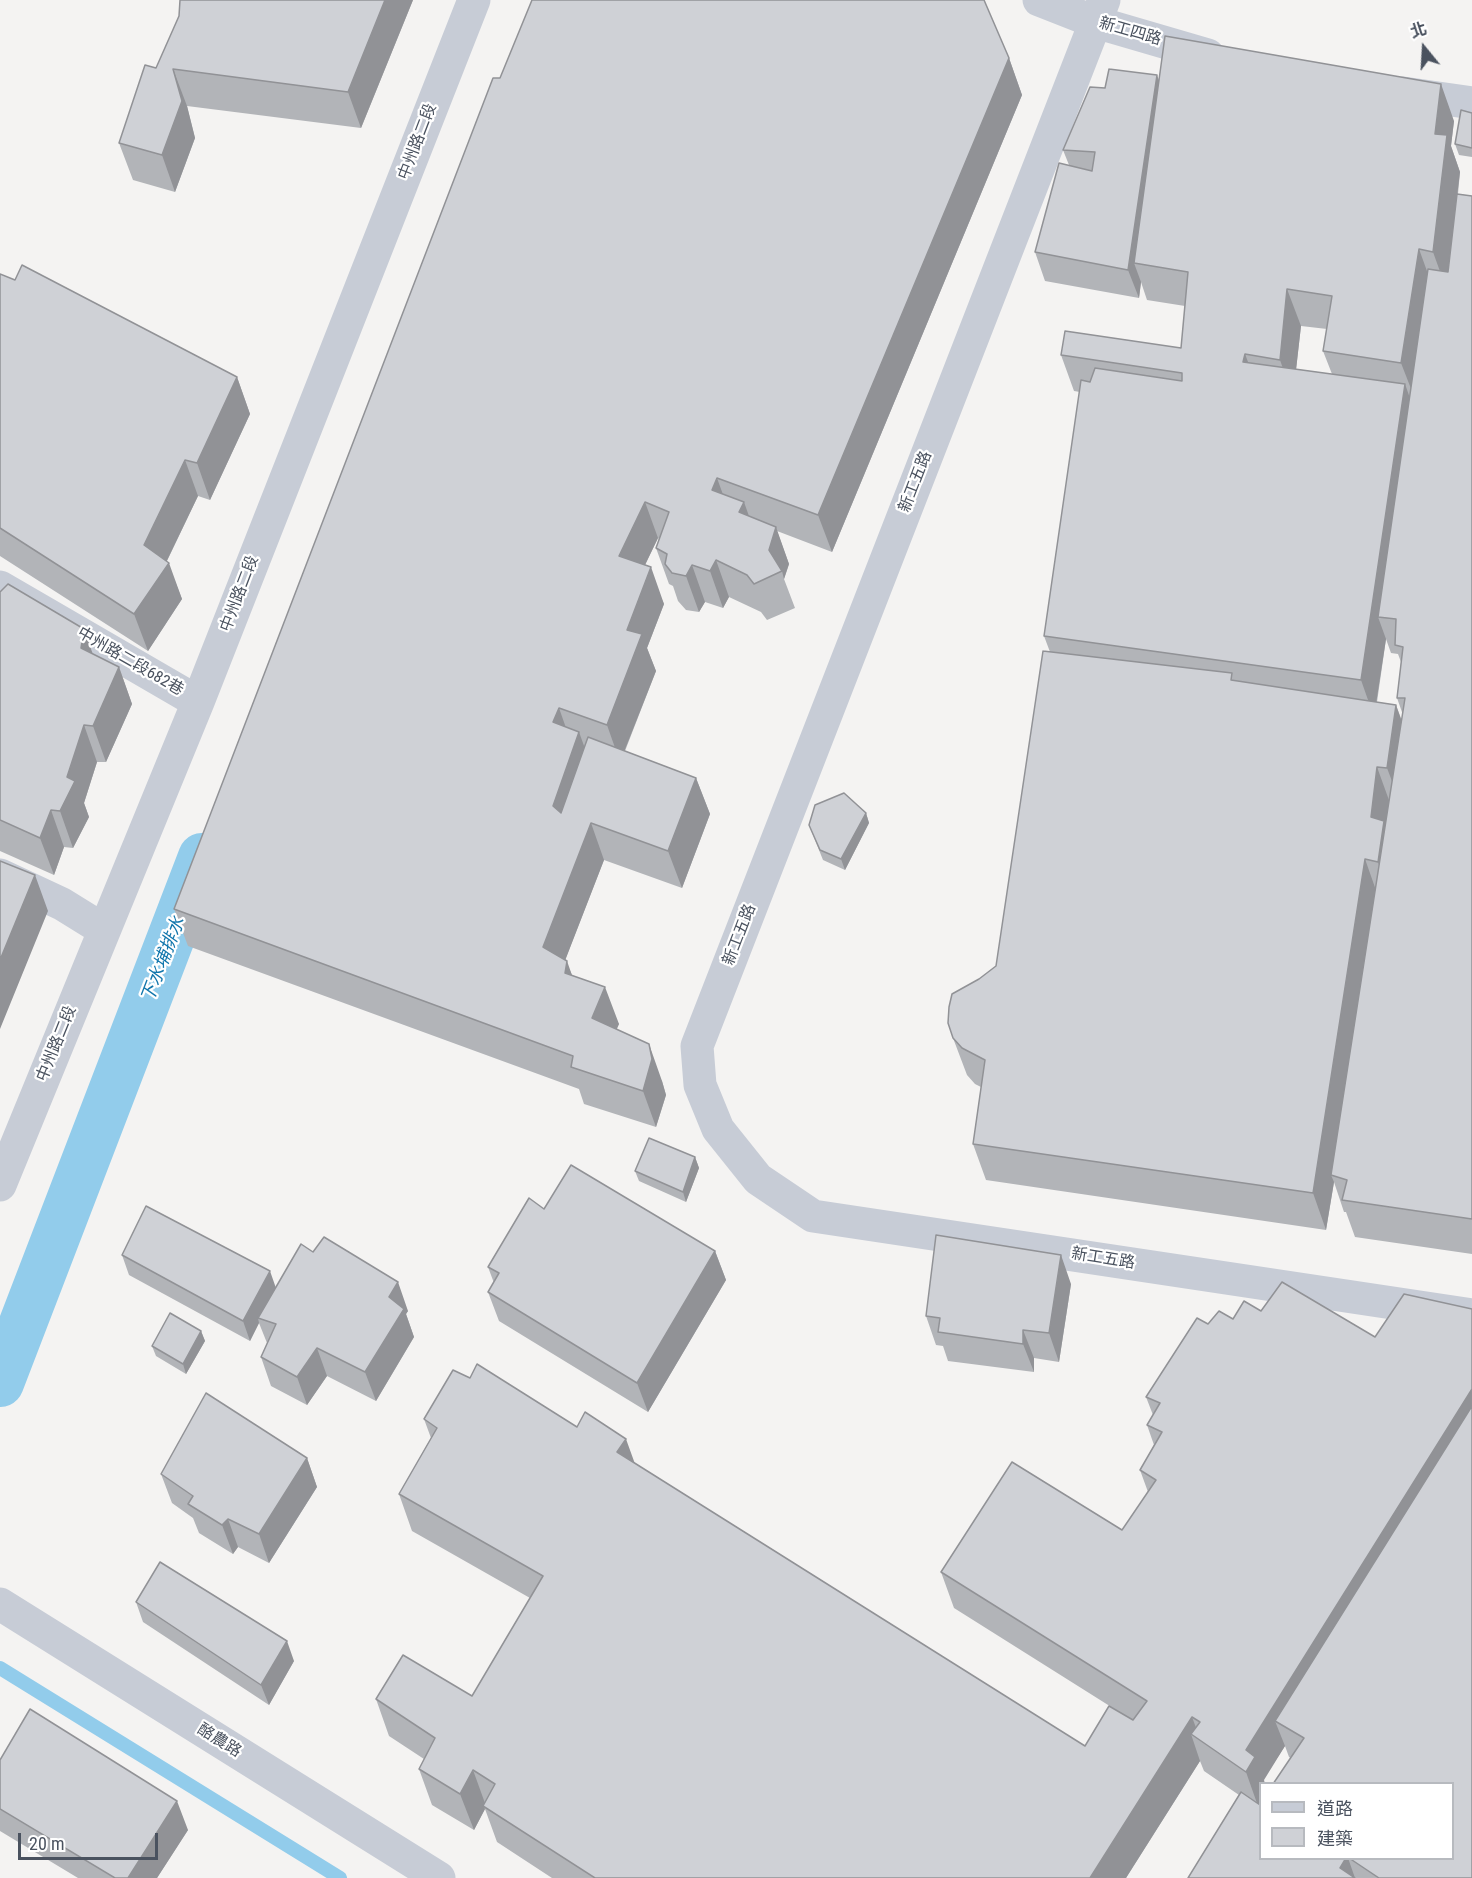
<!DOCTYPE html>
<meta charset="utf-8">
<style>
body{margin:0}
#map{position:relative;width:1472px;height:1878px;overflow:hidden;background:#f4f3f2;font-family:"Roboto Condensed","Noto Sans TC",sans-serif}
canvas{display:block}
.legend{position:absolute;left:1259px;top:1782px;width:195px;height:78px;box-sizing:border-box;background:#fff;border:2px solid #b7babf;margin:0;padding:8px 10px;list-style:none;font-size:18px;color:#4a525f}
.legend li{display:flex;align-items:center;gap:12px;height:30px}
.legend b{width:30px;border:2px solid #b7babf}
.north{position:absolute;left:1394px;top:18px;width:60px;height:60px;-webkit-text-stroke:4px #fff;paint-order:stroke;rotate:342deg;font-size:16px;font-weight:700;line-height:24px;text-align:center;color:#4a525f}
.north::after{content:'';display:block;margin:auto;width:21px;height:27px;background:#4a525f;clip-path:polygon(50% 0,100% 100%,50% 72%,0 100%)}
.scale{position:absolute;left:18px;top:1833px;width:140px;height:27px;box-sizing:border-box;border:3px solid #4a525f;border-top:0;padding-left:8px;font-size:18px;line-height:21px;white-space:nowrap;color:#4a525f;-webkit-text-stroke:4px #fff;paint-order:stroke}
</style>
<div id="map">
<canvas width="1472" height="1878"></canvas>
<ul class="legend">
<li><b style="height:8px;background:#c7ccd6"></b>道路</li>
<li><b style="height:16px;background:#cfd1d6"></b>建築</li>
</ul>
<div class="north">北</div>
<div class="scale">20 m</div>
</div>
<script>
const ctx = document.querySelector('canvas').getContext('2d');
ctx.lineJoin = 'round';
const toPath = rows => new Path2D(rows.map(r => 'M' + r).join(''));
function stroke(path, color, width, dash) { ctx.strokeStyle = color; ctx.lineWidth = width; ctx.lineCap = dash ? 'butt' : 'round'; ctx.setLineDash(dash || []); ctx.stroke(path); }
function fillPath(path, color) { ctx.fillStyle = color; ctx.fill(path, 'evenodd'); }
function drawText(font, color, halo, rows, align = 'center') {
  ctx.font = font + ' "Roboto Condensed","Noto Sans TC",sans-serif'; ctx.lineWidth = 4.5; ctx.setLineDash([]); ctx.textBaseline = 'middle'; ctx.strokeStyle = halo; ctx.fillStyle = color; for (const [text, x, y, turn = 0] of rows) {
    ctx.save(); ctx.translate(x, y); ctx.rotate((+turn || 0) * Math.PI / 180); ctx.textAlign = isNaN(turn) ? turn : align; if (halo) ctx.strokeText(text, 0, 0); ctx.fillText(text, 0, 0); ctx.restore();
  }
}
stroke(toPath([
 [0,1668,340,1878]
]), '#92cceb', 14);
stroke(toPath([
 [0,1383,202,857]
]), '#92cceb', 48);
stroke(toPath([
 [1039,0,1095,22,1208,55],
 [1104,0,697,1046,700,1085,718,1129,758,1179,813,1216,1472,1315],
 [1403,93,1472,103],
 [0,587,198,702],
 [0,875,62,904,104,930],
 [0,1185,198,702,474,0],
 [0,1604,439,1878]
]), '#c7ccd6', 33);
fillPath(toPath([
 [413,0,361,128,187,106,195,138,175,192,133,180,119,143,156,68],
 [1009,58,1022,95,832,552,777,531,789,564,784,579,795,608,767,620,761,612,729,597,723,608,705,602,699,612,686,610,678,601,673,586,669,584,656,548,659,539,658,538,645,565,664,604,647,648,656,671,625,751,696,778,710,814,682,888,604,860,565,960,572,975,619,1024,616,1029,662,1081,666,1095,656,1127,584,1104,579,1089,188,946,174,909,500,78],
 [1159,80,1454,121,1451,146,1460,172,1458,194,1472,196,1472,1254,1355,1237,1346,1212,1344,1212,1334,1182,1326,1230,986,1180,973,1144,981,1087,975,1084,967,1075,953,1038,979,979,996,966,1050,652,1044,636,1080,392,1074,391,1061,355,1181,348,1185,306,1147,300,1141,282,1139,298,1045,281,1035,252,1069,165,1063,150,1105,88],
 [1301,326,1327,329,1323,351,1332,374,1296,369],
 [1386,639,1391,653,1398,654,1401,662,1397,698,1403,715,1402,721,1396,705,1377,702],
 [1472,113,1472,157,1459,155,1455,144],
 [0,274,237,377,250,414,210,500,198,496,167,561,182,599,148,651,0,556],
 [0,592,93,654,119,667,132,704,106,762,97,762,84,803,89,817,73,848,64,847,54,875,0,851],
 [866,813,869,823,845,870,823,860,809,825],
 [695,1157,699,1168,686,1202,639,1181,635,1171],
 [544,1209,715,1251,726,1280,648,1412,499,1321,488,1292,494,1283,488,1267],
 [122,1255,276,1288,408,1311,406,1314,414,1337,376,1401,327,1376,307,1405,271,1386,261,1357,267,1343,259,1323,250,1341,129,1275],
 [1071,1284,1059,1362,1034,1358,1034,1372,948,1361,943,1346,936,1345,926,1316],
 [1197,1318,1472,1878,1188,1878,1239,1795,1204,1771,1200,1761,1126,1878,552,1878,497,1842,485,1809,474,1830,432,1805,419,1769,424,1759,389,1736,376,1699,472,1696,530,1598,412,1531,399,1494,431,1438,424,1419,635,1463,1085,1746,1124,1715,954,1608,941,1572,1122,1530,1148,1492,1140,1470,1154,1445,1147,1425,1153,1415,1146,1397],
 [1285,1746,1289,1757,1452,1858,1260,1858,1260,1784],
 [201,1331,205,1341,186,1374,156,1356,152,1346],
 [307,1458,317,1487,269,1563,238,1547,233,1554,199,1533,193,1518,172,1503,161,1474],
 [136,1602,294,1661,269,1705,143,1622],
 [0,1760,188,1830,157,1878,78,1878,0,1831]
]), '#b2b4b8');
fillPath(toPath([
 [385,0,413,0,361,128,348,92],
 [1009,58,1022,95,832,552,818,515],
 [173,69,187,106,195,138,175,192,162,155],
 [1157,75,1168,104,1134,263,1141,282,1139,298,1128,270],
 [1441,84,1454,121,1451,146,1460,172,1446,288,1433,252,1435,134],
 [1419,249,1432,285,1415,399,1401,363],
 [1287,289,1301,326,1293,397,1280,360],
 [1245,354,1259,391,1243,362],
 [237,377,250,414,210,500,197,463],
 [1405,384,1418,421,1378,617,1386,639,1374,717,1361,680],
 [185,460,198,496,159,577,169,563,182,599,148,651,134,614,144,545],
 [717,478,730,514,712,490],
 [645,502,658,538,632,592,619,556],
 [744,502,757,539,739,512],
 [776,527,789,564,784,579,782,571,769,550],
 [716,560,729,597,723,608,710,571],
 [692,565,705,602,699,612,686,576],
 [651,567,664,604,647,648,656,671,620,762,607,725,627,630],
 [84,629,97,666,81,648],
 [119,667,132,704,106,762,93,726],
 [1396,705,1409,742,1401,805,1387,768],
 [559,708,572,745,553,722],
 [84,725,97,762,84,803,89,817,73,848,60,811,67,777],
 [579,732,592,768,566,842,553,806],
 [1377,767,1390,803,1391,899,1378,862,1371,817],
 [696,778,710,814,682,888,668,851],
 [51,810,64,847,54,875,40,838],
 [866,813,869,823,845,870,841,859],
 [591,823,604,860,556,984,543,947],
 [1365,859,1378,896,1331,1175,1334,1182,1326,1230,1313,1193],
 [35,875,48,911,0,1029,0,960],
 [567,961,580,998,565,973],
 [605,987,619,1024,606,1055,592,1018],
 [649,1044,662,1081,666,1095,656,1127,643,1091],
 [695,1157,699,1168,686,1202,683,1192],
 [715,1251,726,1280,648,1412,637,1383],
 [1061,1255,1071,1284,1059,1362,1049,1333],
 [270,1271,277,1291,258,1318,259,1323,250,1341,243,1321],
 [398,1282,408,1311,406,1314,414,1337,376,1401,365,1372,389,1297],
 [1023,1330,1034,1358,1034,1372,1023,1344],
 [201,1331,205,1341,186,1374,183,1364],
 [317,1348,327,1376,307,1405,297,1377],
 [1472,1389,1472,1447,1275,1721,1285,1746,1264,1780,1265,1784,1260,1784,1260,1807,1259,1809,1246,1772,1246,1750],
 [626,1439,639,1475,617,1452],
 [307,1458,317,1487,269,1563,259,1534],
 [228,1519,238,1547,233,1554,222,1525],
 [287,1641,294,1661,269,1705,261,1685],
 [1192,1717,1201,1741,1191,1734,1200,1761,1126,1878,1090,1878],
 [473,1770,486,1806,483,1806,485,1809,474,1830,460,1794],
 [177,1801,188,1830,157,1878,128,1878],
 [1346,1858,1348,1858,1355,1878,1340,1868]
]), '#919296');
const building = toPath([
 [180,0,385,0,348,92,173,69,182,101,162,155,119,143,145,65,156,68,179,16,180,0],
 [532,0,984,0,1009,58,818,515,717,478,712,490,744,502,739,512,776,527,769,550,782,571,754,584,747,575,716,560,710,571,692,565,686,576,672,573,665,564,667,554,656,548,669,512,645,502,619,556,651,567,627,630,642,634,607,725,559,708,553,722,579,732,553,806,561,813,588,737,696,778,668,851,591,823,543,947,567,961,565,973,605,987,592,1018,649,1044,652,1059,643,1091,571,1067,573,1056,174,909,493,78,500,78,532,0],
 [1165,36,1441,84,1435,134,1447,135,1433,252,1419,249,1401,363,1323,351,1332,296,1287,289,1280,360,1245,354,1243,362,1405,384,1361,680,1044,636,1081,380,1090,382,1095,368,1182,381,1182,373,1061,355,1065,331,1181,348,1188,272,1134,263,1165,36],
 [1109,69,1157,75,1128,270,1035,252,1059,163,1092,171,1095,152,1063,150,1090,87,1105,88,1109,69],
 [1461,110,1472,113,1472,148,1455,144,1461,110],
 [1457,194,1472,196,1472,1219,1342,1200,1347,1180,1331,1175,1405,698,1397,698,1403,647,1395,645,1396,619,1378,617,1428,269,1448,272,1457,194],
 [22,265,237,377,197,463,185,460,144,545,169,563,134,614,0,528,0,274,15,280,22,265],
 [8,584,84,629,81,648,119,667,93,726,84,725,67,777,75,781,60,811,51,810,40,838,0,820,0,592,8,584],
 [1043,651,1232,673,1231,680,1396,705,1387,768,1377,767,1371,817,1384,821,1378,862,1365,859,1313,1193,973,1144,985,1060,962,1048,953,1038,948,1023,949,1007,952,994,979,979,996,966,1043,651],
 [844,793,866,813,841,859,820,850,809,825,815,805,844,793],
 [0,861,35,875,0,960,0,861],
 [649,1138,695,1157,683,1192,635,1171,649,1138],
 [571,1165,715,1251,637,1383,488,1292,499,1273,488,1267,529,1198,544,1209,571,1165],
 [146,1206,270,1271,243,1321,122,1255,146,1206],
 [936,1235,1061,1255,1049,1333,1023,1330,1023,1344,938,1332,940,1318,926,1316,936,1235],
 [324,1237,398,1282,389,1297,404,1309,365,1372,317,1348,297,1377,261,1357,276,1324,258,1318,301,1244,313,1252,324,1237],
 [1282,1282,1375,1337,1404,1294,1472,1309,1472,1389,1246,1750,1255,1757,1246,1772,1191,1734,1200,1722,1192,1717,1090,1878,595,1878,483,1806,495,1784,473,1770,460,1794,419,1769,435,1738,376,1699,403,1655,472,1696,543,1576,399,1494,437,1428,424,1419,453,1370,470,1378,477,1364,577,1427,585,1412,626,1439,617,1452,1085,1746,1109,1706,1133,1720,1147,1701,941,1572,1012,1462,1122,1530,1156,1480,1140,1470,1162,1432,1147,1425,1160,1403,1146,1397,1197,1318,1208,1324,1219,1311,1233,1319,1244,1301,1261,1311,1282,1282],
 [170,1313,201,1331,183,1364,152,1346,170,1313],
 [206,1393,307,1458,259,1534,228,1519,222,1525,188,1504,193,1496,161,1474,206,1393],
 [1472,1406,1472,1878,1379,1878,1349,1858,1452,1858,1452,1784,1273,1784,1304,1738,1275,1721,1472,1406],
 [160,1562,287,1641,261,1685,136,1602,160,1562],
 [30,1709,177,1801,128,1878,115,1878,0,1809,0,1760,30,1709],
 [1241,1792,1260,1805,1260,1858,1346,1858,1340,1868,1355,1878,1188,1878,1241,1792]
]);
fillPath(building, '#cfd1d6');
stroke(building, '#919296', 1.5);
drawText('16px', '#4a525f', '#fff', [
 ["新工四路",1130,32,16],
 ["中州路二段",418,142,-69],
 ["新工五路",916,482,-69],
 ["中州路二段",240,594,-69],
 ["中州路二段682巷",130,662,30],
 ["新工五路",740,935,-69],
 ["中州路二段",57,1044,-68],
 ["新工五路",1103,1259,9],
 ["酪農路",219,1741,32]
]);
drawText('italic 18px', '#1176ac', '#fff', [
 ["下水埔排水",164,960,-69]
]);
</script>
